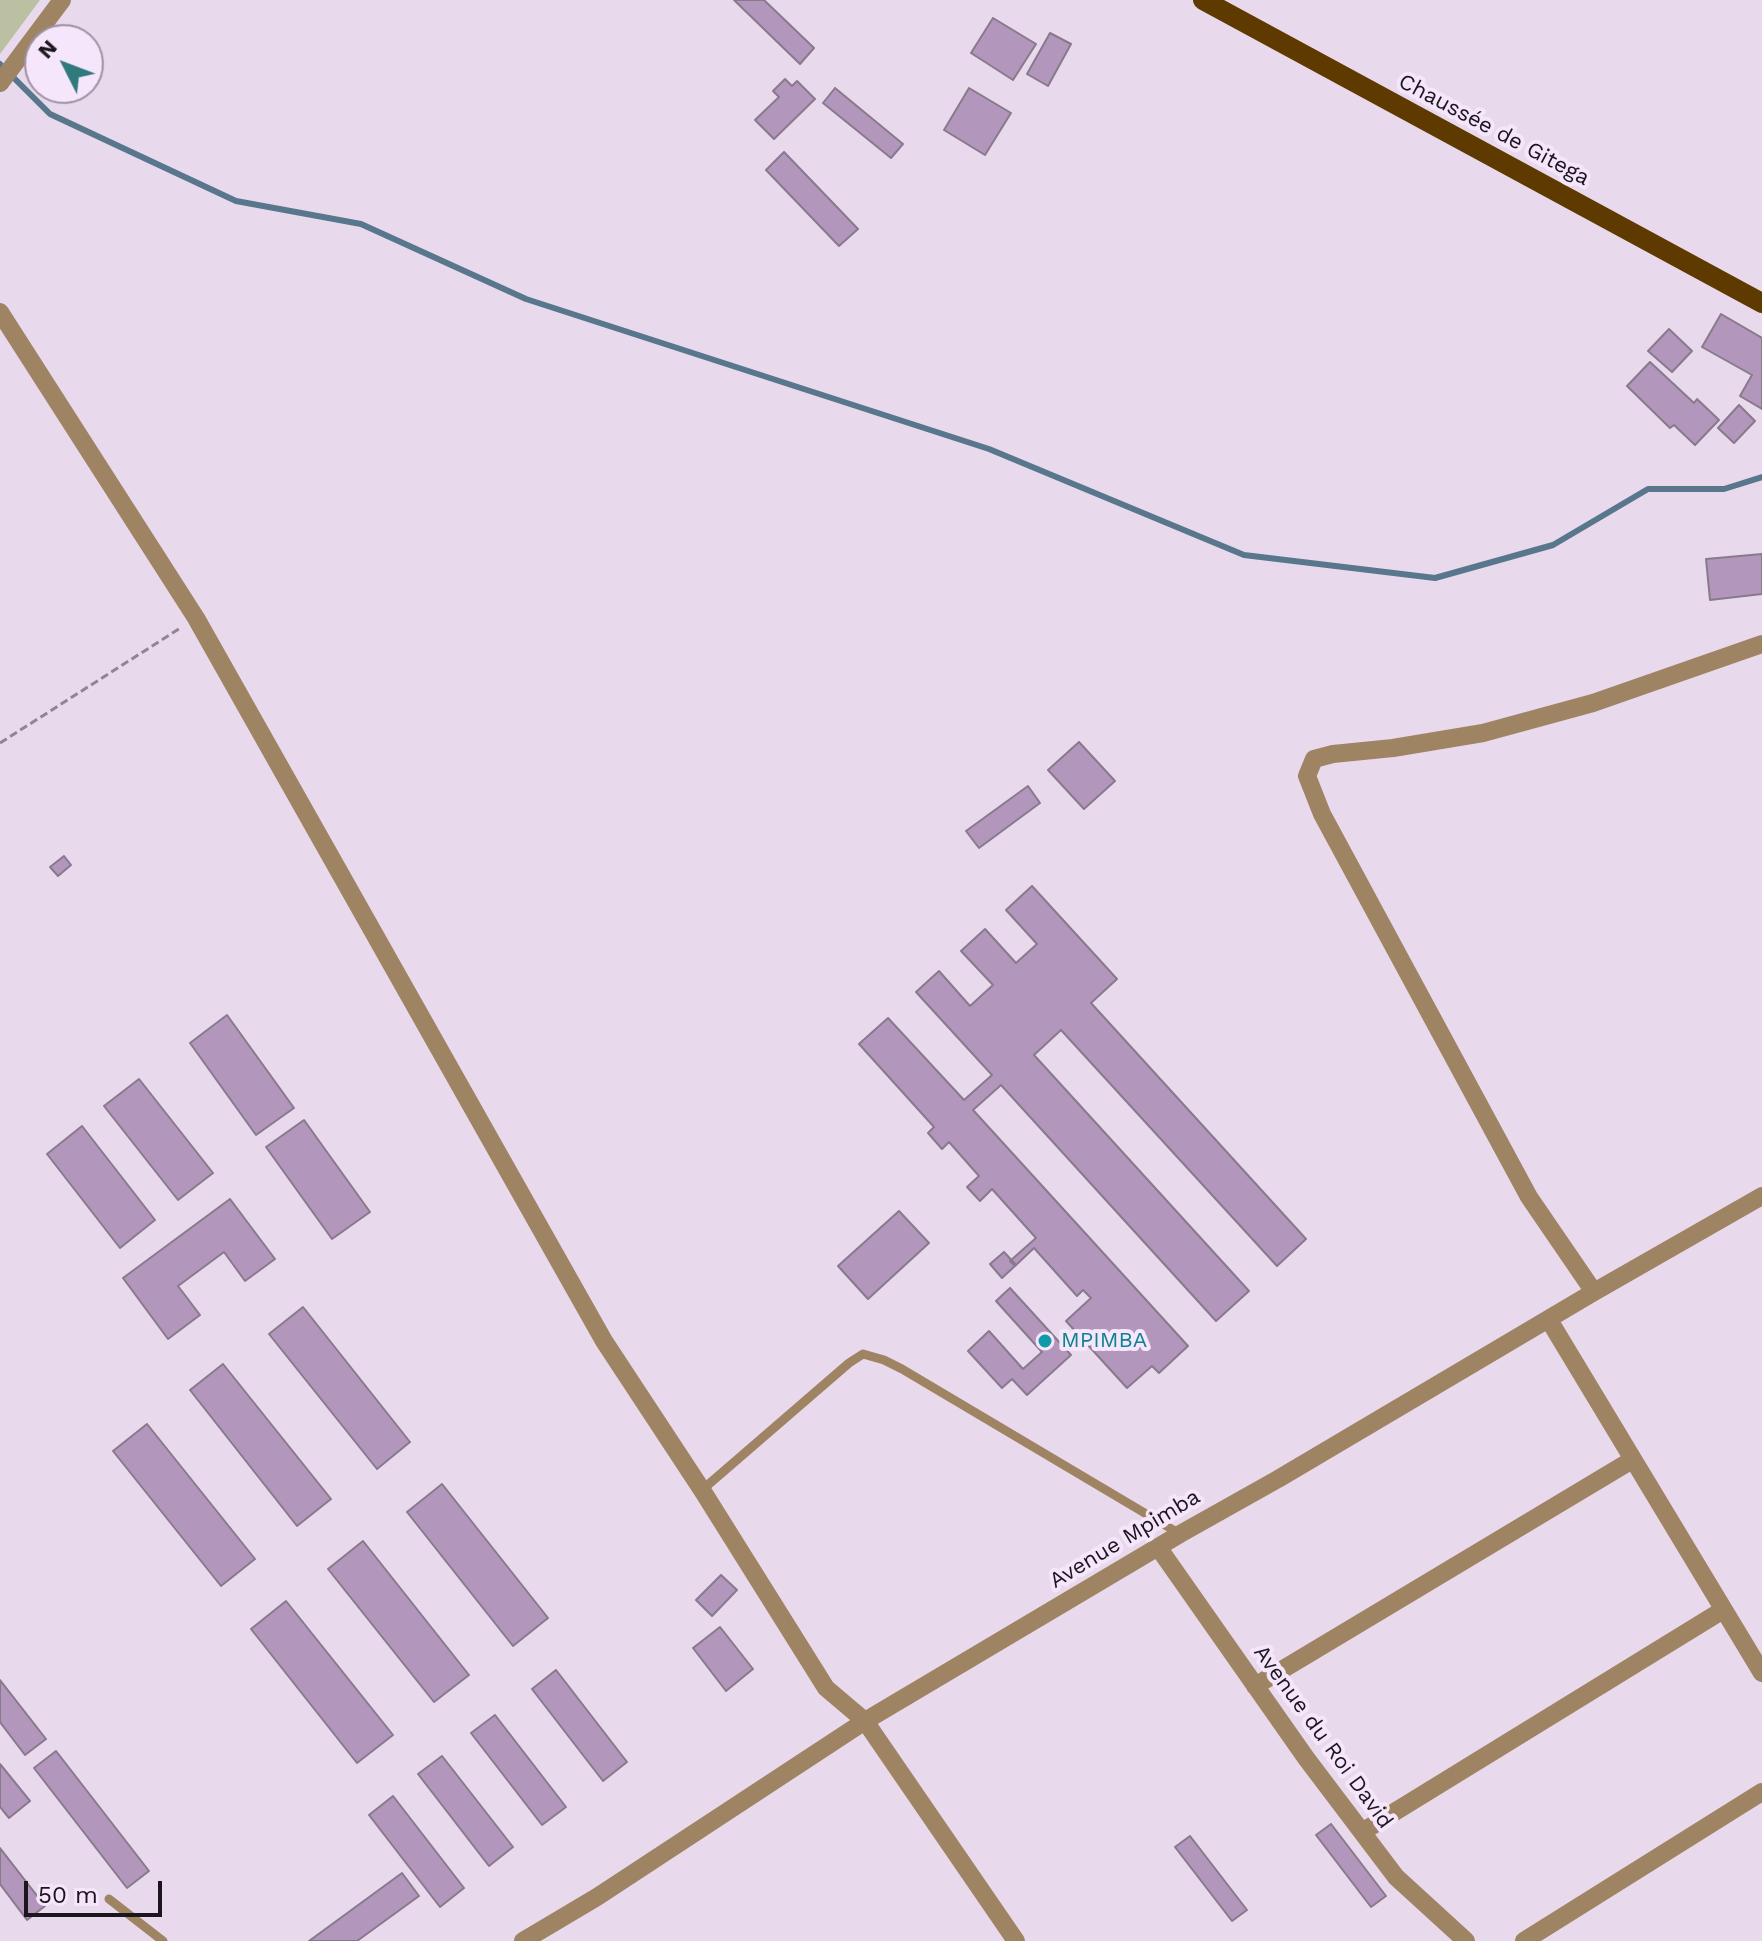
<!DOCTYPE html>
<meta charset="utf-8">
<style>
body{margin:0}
#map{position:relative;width:1762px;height:1941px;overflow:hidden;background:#e9d9ed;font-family:"Work Sans",sans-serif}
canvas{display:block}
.north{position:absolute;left:24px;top:24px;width:80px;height:80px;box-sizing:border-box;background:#f6e6fb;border:2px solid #9e93a2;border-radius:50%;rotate:312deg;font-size:22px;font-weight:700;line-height:32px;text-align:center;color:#1b161d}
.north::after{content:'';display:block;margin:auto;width:28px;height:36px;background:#307a7d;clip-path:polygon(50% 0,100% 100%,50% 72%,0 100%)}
.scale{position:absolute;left:24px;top:1881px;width:138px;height:36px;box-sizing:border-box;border:4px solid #1b161d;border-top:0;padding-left:10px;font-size:24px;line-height:28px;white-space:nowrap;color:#1b161d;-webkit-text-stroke:6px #f6e6fb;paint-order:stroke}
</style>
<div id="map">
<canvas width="1762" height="1941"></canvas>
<div class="north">N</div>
<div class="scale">50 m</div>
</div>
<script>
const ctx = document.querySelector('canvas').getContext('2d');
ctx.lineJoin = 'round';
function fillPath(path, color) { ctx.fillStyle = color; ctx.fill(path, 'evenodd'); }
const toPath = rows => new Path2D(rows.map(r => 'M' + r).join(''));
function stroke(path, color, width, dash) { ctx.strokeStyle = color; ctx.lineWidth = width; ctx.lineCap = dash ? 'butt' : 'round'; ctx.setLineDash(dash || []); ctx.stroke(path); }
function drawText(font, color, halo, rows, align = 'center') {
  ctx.font = font + ' "Work Sans",sans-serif'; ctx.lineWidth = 8; ctx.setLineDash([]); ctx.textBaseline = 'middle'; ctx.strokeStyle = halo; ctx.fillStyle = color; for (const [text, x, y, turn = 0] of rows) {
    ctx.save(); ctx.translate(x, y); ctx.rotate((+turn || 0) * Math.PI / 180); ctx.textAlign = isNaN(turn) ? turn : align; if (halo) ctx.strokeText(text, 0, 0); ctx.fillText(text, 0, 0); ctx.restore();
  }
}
fillPath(toPath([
 [0,0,40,0,0,54]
]), '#bbc0a2');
stroke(toPath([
 [0,64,50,114,236,201,361,224,526,299,989,449,1244,555,1435,578,1553,545,1648,489,1724,489,1762,477]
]), '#58778c', 6);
const building = toPath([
 [734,0,764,0,814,48,800,64,734,0],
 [993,18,1036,44,1013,80,971,53,993,18],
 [1050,33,1071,44,1048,86,1027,74,1050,33],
 [785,79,792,86,797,81,815,99,774,139,755,120,779,97,773,91,785,79],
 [835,88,903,144,891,158,823,103,835,88],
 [969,88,1011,113,985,155,944,130,969,88],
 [784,152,858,229,839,246,766,170,784,152],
 [1721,314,1762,338,1762,409,1740,396,1752,375,1702,347,1721,314],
 [1669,329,1692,351,1672,372,1648,351,1669,329],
 [1650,362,1694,403,1697,399,1719,420,1695,445,1674,425,1670,428,1627,386,1650,362],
 [1739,405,1755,421,1734,443,1718,428,1739,405],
 [1762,554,1762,594,1710,600,1706,559,1762,554],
 [1079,742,1115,781,1084,809,1048,770,1079,742],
 [1028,786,1040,803,979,848,966,831,1028,786],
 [64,856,71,865,58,876,50,867,64,856],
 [1032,886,1117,979,1091,1003,1306,1239,1277,1266,1061,1030,1034,1055,1249,1291,1216,1321,1001,1085,973,1110,1188,1346,1159,1373,1152,1366,1127,1388,1066,1321,1091,1298,1083,1290,1077,1296,1034,1248,1015,1266,1010,1261,1036,1238,992,1189,980,1201,967,1187,979,1176,949,1142,942,1149,928,1133,934,1127,859,1044,888,1018,964,1100,992,1075,916,992,939,971,970,1006,993,985,961,951,985,929,1016,963,1037,944,1006,910,1032,886],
 [227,1015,294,1108,256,1135,190,1043,227,1015],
 [139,1079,213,1173,178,1200,104,1106,139,1079],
 [304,1120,370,1212,332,1239,266,1147,304,1120],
 [82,1126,155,1220,120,1248,47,1154,82,1126],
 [230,1199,275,1259,245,1281,224,1252,178,1286,200,1315,168,1339,123,1278,230,1199],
 [899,1211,929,1243,868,1299,838,1266,899,1211],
 [1004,1252,1016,1265,1002,1278,990,1264,1004,1252],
 [1010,1288,1071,1355,1027,1395,1012,1379,1002,1388,968,1351,989,1331,1023,1369,1042,1352,996,1301,1010,1288],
 [303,1307,410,1442,377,1469,269,1334,303,1307],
 [223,1364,331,1499,297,1526,190,1390,223,1364],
 [147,1424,255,1559,221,1586,113,1451,147,1424],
 [442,1484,548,1618,513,1646,407,1512,442,1484],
 [363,1541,469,1675,434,1702,328,1569,363,1541],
 [721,1575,737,1590,712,1616,696,1600,721,1575],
 [286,1601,393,1735,357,1763,251,1629,286,1601],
 [720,1627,753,1669,726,1691,693,1648,720,1627],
 [556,1670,627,1762,603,1781,532,1689,556,1670],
 [0,1680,46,1739,25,1755,0,1722,0,1680],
 [495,1715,566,1807,542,1825,471,1733,495,1715],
 [56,1751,149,1871,127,1888,34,1768,56,1751],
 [442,1756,513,1847,489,1866,418,1774,442,1756],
 [0,1764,30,1801,9,1818,0,1807,0,1764],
 [393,1796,464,1888,440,1907,369,1815,393,1796],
 [1331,1824,1386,1896,1371,1907,1316,1835,1331,1824],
 [1190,1836,1247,1910,1232,1921,1175,1847,1190,1836],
 [0,1848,45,1906,27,1920,0,1884,0,1848],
 [402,1873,419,1896,357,1941,309,1941,402,1873]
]);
fillPath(building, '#b396bc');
stroke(building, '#887a8c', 2);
stroke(toPath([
 [0,743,182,627]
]), '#908594', 3, [8, 4]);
stroke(toPath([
 [702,1490,849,1363,863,1354,884,1360,902,1369,1180,1534],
 [109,1899,163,1941]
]), '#9f8464', 9);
stroke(toPath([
 [0,83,62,0],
 [0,312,196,618,604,1341,702,1490,826,1688,865,1721,1016,1941],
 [1594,1292,1529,1197,1322,814,1307,776,1314,759,1333,754,1393,748,1483,733,1593,703,1762,644],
 [1549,1320,1762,1673],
 [1158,1547,1306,1758,1396,1877,1466,1941],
 [1255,1686,1632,1460],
 [1362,1832,1723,1610],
 [523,1941,597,1897,865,1721,1180,1534,1278,1479,1594,1292,1762,1196],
 [1524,1941,1762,1792]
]), '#9f8464', 18);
stroke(toPath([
 [1203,0,1762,303]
]), '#5f3a00', 20);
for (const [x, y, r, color] of [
 [1045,1341,8,"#0f9aa8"]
]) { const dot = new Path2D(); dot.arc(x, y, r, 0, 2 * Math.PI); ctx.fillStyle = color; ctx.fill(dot); stroke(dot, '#f6e6fb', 3); }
drawText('22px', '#1b161d', '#f6e6fb', [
 ["Chaussée de Gitega",1494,130,28],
 ["Avenue Mpimba",1125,1539,-31],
 ["Avenue du Roi David",1323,1737,54]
]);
drawText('22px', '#0d838f', '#f6e6fb', [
 ["MPIMBA",1061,1341]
], 'left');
</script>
